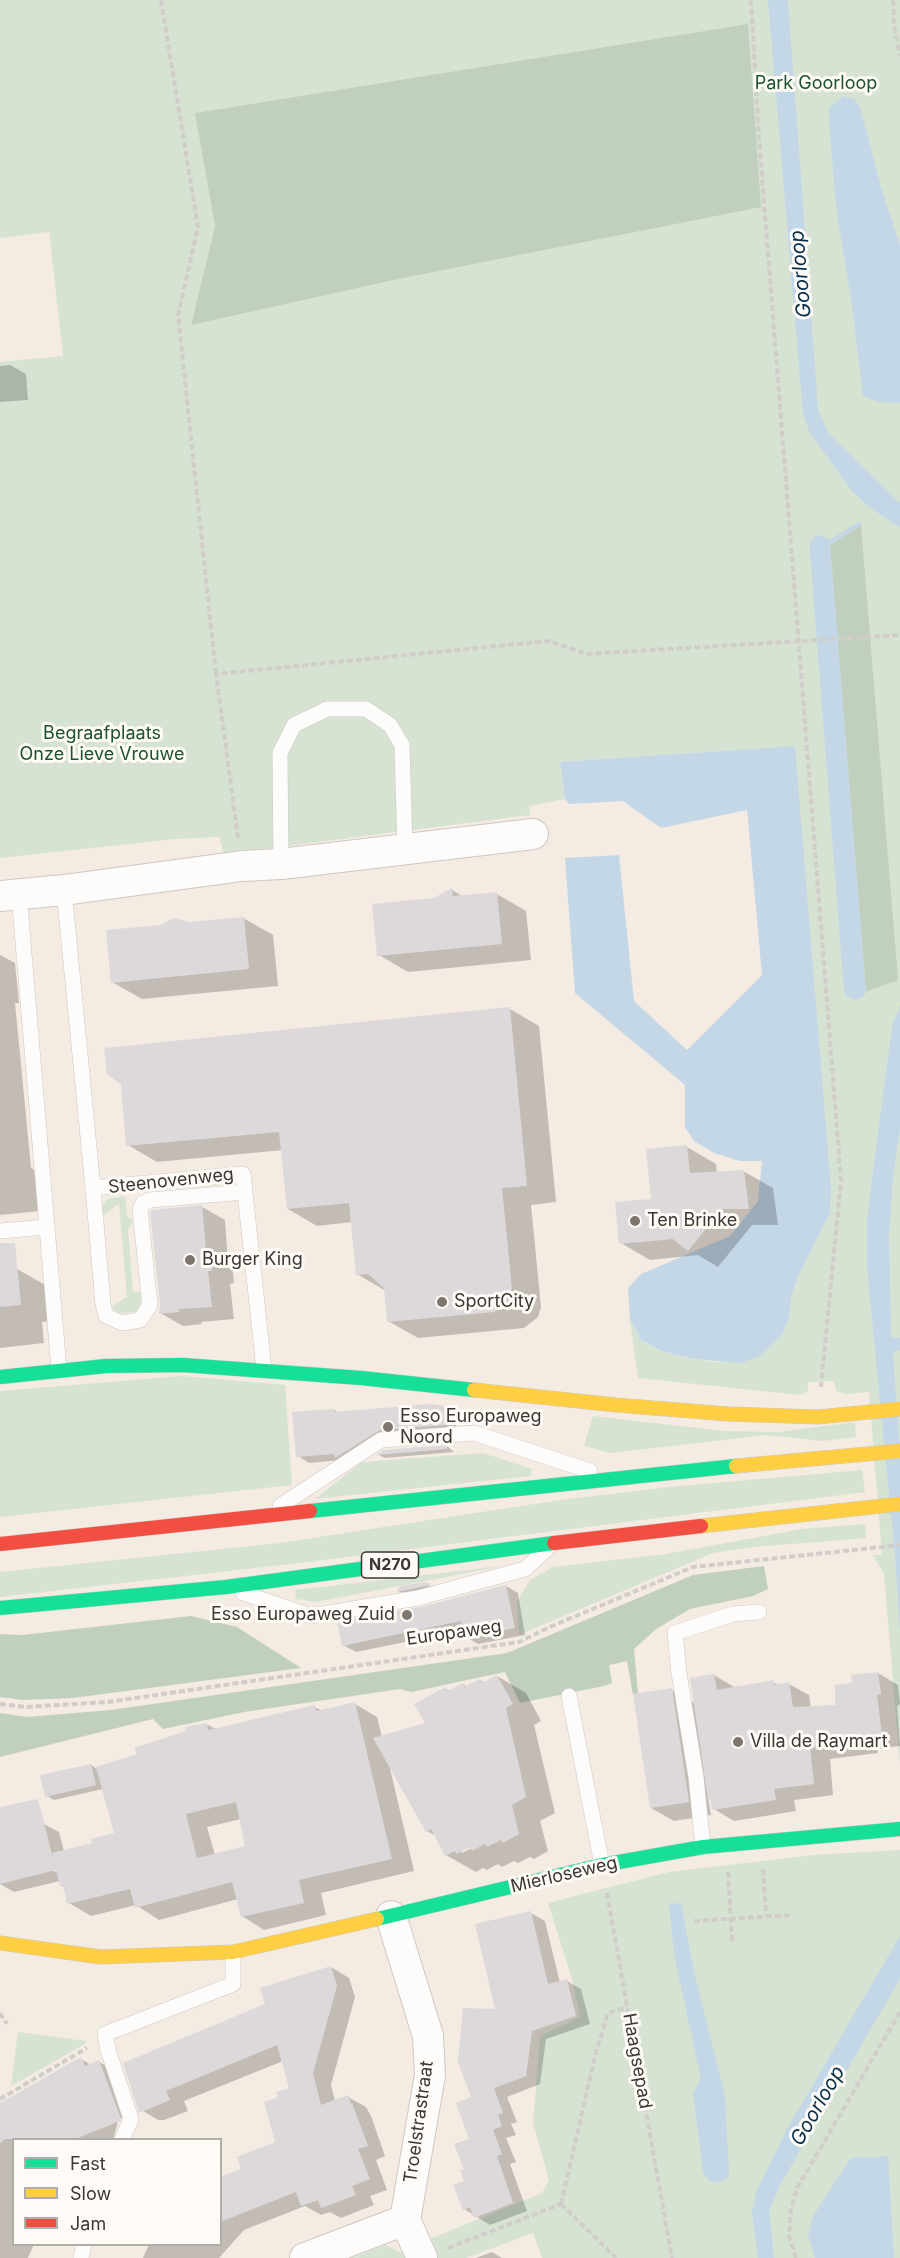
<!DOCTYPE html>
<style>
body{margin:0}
#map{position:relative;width:900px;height:2258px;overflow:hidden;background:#f4ebe3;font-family:Inter,sans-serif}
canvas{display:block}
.legend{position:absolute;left:12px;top:2138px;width:210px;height:108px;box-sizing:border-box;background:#fefbf7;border:2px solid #b1ada8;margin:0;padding:8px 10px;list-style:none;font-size:18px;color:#3e3731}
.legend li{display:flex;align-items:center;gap:12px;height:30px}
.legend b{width:30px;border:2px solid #b1ada8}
</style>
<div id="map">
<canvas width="900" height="2258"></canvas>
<ul class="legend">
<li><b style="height:8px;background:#16e098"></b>Fast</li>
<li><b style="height:8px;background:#ffcf43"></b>Slow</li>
<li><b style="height:8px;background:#f24e42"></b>Jam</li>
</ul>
</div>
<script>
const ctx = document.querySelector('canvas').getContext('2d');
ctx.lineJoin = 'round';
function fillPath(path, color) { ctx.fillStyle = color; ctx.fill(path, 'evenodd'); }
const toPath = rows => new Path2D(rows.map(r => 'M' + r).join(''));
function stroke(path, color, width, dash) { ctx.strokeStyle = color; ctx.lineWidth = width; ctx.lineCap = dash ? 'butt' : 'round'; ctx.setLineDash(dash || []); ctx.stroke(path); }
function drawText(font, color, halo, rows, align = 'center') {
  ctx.font = font + ' Inter,sans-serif'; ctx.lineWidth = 6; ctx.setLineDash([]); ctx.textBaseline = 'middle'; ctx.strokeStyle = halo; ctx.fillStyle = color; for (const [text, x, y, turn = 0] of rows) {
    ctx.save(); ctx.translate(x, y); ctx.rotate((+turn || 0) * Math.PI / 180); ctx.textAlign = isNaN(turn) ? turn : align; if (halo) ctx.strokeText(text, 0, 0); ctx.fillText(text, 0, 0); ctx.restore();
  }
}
fillPath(toPath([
 [0,0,900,0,900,1765,884,1574,873,1555,882,1555,869,1392,847,1394,839,1392,836,1391,834,1381,808,1382,808,1391,800,1395,638,1378,630,1319,642,1341,665,1352,694,1359,718,1362,762,1355,771,748,560,762,565,799,529,806,530,815,224,854,219,837,175,839,0,858,0,362,63,356,49,232,0,238],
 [731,27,191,325,215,226,196,113],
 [125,1196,127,1216,133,1221,128,1229,133,1292,141,1292,140,1306,136,1312,118,1313,113,1308,113,1305,127,1297,119,1204,105,1214,102,1214,102,1207,108,1199],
 [182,1376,285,1385,292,1485,0,1517,0,1391],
 [593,1416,724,1431,778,1432,855,1422,856,1437,823,1441,766,1435,611,1453,584,1446],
 [483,1453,532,1469,530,1476,315,1499,362,1462],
 [862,1470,865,1492,291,1564,0,1597,0,1572,280,1543,560,1500,669,1487],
 [865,1524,866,1538,754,1547,713,1553,519,1635,517,1602,530,1580,553,1567,666,1554,802,1529],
 [503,1566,316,1602,296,1599,295,1590],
 [900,1850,900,2258,542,2258,533,2233,466,2258,438,2258,430,2239,542,2193,549,2180,533,2123,540,2036,580,2017,572,1979,548,1903,669,1872,813,1855],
 [18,2032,86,2041,85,2044,11,2086],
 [386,2245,404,2254,405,2258,352,2258]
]), '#d6e3d3');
fillPath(toPath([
 [748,24,761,207,398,279,191,325,215,226,195,113],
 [861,525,898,980,866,992,830,545],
 [764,1566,768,1589,753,1596,690,1609,656,1629,634,1649,638,1694,633,1695,627,1661,609,1665,612,1683,604,1686,520,1703,505,1672,411,1692,400,1689,244,1712,163,1729,153,1719,0,1757,0,1713,27,1717,111,1710,507,1653,693,1575],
 [191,1616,237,1627,301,1668,73,1698,23,1700,0,1697,0,1634,22,1635]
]), '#c1cfbe');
fillPath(toPath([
 [768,0,788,0,818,409,828,433,900,503,900,528,868,506,851,490,810,433,803,414],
 [844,96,854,99,860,107,881,187,900,245,900,403,879,402,863,396,853,312,836,207,829,122,829,108],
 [860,521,861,525,830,545,866,992,863,997,855,1000,846,996,844,992,810,552,810,542,814,537,820,535,830,540],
 [795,746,831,1189,830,1213,798,1277,792,1293,788,1320,781,1336,762,1355,741,1363,694,1359,665,1352,642,1341,630,1319,628,1288,641,1274,730,1236,758,1201,762,1161,740,1161,714,1153,694,1141,685,1127,685,1085,575,993,565,858,619,855,634,1001,687,1050,762,975,747,810,661,828,623,801,569,804,565,799,560,762],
 [900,1005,900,1128,893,1176,889,1236,891,1337,900,1338,900,1350,893,1353,900,1450,900,1632,895,1555,867,1268,867,1218,892,1027],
 [681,1903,695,1976,725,2095,729,2175,725,2180,717,2182,709,2181,703,2172,693,2093,701,2079,674,1954,669,1904],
 [900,1936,900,1979,780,2185,769,2211,774,2258,758,2258,752,2211,757,2190,787,2129],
 [888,2156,894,2258,815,2258,808,2235,813,2216,851,2158]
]), '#c4d7e7');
fillPath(toPath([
 [10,365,26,374,28,400,0,402,0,366],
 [452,890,464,897,497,894,526,911,531,960,408,972,379,955,435,900],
 [243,918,273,935,278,986,142,999,112,982,189,924],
 [0,955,15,963,19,1003,15,1003,31,1168,36,1171,40,1211,0,1215],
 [510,1009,539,1026,556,1202,531,1205,541,1307,538,1317,524,1328,418,1338,388,1321,386,1291,357,1274,352,1222,317,1226,288,1209,283,1150,157,1162,128,1145],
 [687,1147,716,1164,717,1173,743,1171,773,1188,778,1225,752,1225,718,1267,698,1255,650,1260,621,1243,652,1201],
 [202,1207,225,1220,228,1262,232,1264,234,1283,230,1284,234,1319,201,1322,202,1324,183,1326,160,1313,161,1304],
 [17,1269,47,1286,50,1321,42,1322,44,1343,0,1348,0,1270],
 [443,1407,455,1414,456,1431,392,1436,341,1460,309,1463,298,1456,334,1410,339,1413],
 [447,1446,454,1452,385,1458,379,1455,385,1451],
 [427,1584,435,1589,406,1595,399,1591],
 [506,1586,518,1593,525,1635,478,1644,466,1637,464,1630,356,1652,343,1645,421,1609],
 [878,1673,898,1685,900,1704,897,1706,900,1746,877,1749,878,1753,830,1759,833,1795,794,1800,796,1811,734,1821,714,1809,712,1800,708,1798,711,1815,674,1821,651,1808,671,1690,696,1704,714,1675,734,1687,773,1682,780,1686,789,1684,809,1695,811,1708,836,1706,854,1684],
 [497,1676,526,1693,541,1721,534,1725,555,1813,540,1821,548,1851,534,1859,530,1857,518,1863,514,1861,502,1867,498,1864,487,1870,483,1868,476,1872,446,1855,436,1836,427,1831,389,1764,414,1871,321,1893,326,1915,264,1930,242,1916,238,1899,159,1920,136,1905,91,1916,69,1903,65,1888,61,1885,60,1881,14,1892,0,1884,0,1834,44,1824,59,1832,64,1851,94,1844,116,1835,103,1789,54,1800,47,1796,91,1765,97,1769,139,1755,206,1724,216,1729,314,1707,323,1711,355,1704,377,1717,382,1737,427,1724,445,1688,450,1691,463,1684,467,1687,480,1680,485,1683],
 [241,1819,247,1847,215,1855,207,1827],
 [476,1843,477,1845,462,1853,462,1850],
 [50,1865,58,1870,58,1873,48,1868],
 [531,1913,545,1921,560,1983,567,1981,581,1989,590,2024,546,2039,540,2084,507,2097,517,2122,511,2124,516,2135,506,2138,516,2162,510,2164,527,2211,490,2225,464,2209,466,2170,471,2139,473,2098,497,2011],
 [331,1967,349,1978,355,1997,331,2085,335,2101,348,2097,366,2107,371,2116,385,2156,376,2160,387,2190,370,2196,374,2205,341,2218,330,2212,321,2215,305,2206,244,2230,219,2258,143,2258,149,2244,220,2244,220,2178,243,2170,277,2143,279,2098,291,2089,283,2061,184,2101,188,2111,164,2120,158,2120,140,2109,266,2005],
 [81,2059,91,2065,99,2062,113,2069,131,2118,119,2118,113,2140,14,2140,14,2244,34,2244,28,2258,0,2258,0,2105],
 [492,2252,502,2258,476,2258]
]), '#0003');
fillPath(toPath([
 [452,888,453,896,497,892,502,944,377,956,372,904,434,898],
 [244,917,249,969,111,983,106,930,161,925,174,918,189,922],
 [510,1007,527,1186,502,1188,512,1289,505,1305,494,1312,387,1322,384,1288,368,1274,356,1275,349,1203,287,1209,279,1132,126,1146,121,1085,107,1074,104,1048],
 [687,1145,690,1173,744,1170,749,1209,722,1209,688,1251,673,1239,619,1244,615,1202,651,1199,646,1149],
 [202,1205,206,1250,210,1249,212,1271,208,1271,212,1307,179,1309,179,1312,159,1314,160,1304,150,1212,152,1210],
 [0,1243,15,1243,21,1305,0,1307],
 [430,1404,444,1406,445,1425,380,1430,335,1458,334,1454,296,1457,292,1412,334,1409,334,1412],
 [447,1445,447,1449,376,1455,384,1450],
 [427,1582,430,1585,397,1592,400,1586],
 [506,1585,515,1628,464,1638,461,1621,342,1646,337,1621,421,1607],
 [878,1672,881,1694,877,1695,882,1735,858,1738,858,1742,810,1748,814,1784,774,1789,776,1800,712,1810,710,1799,708,1799,690,1678,714,1674,717,1690,774,1680,774,1685,789,1682,793,1707,835,1705,835,1685,852,1683,851,1675],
 [497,1675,513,1704,506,1708,526,1797,512,1805,519,1834,503,1843,501,1840,487,1847,485,1844,472,1851,470,1847,456,1854,455,1851,445,1856,431,1829,426,1832,373,1738,425,1723,414,1704,445,1687,448,1691,463,1683,464,1687,480,1679,482,1683],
 [672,1688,689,1802,650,1808,633,1694],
 [355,1702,392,1859,299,1880,304,1903,241,1917,232,1882,135,1908,130,1889,67,1904,63,1885,60,1886,52,1853,92,1843,91,1839,114,1833,96,1767,137,1754,134,1748,186,1731,185,1727,207,1723,208,1730,315,1705,316,1711],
 [236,1802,245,1846,197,1858,186,1814],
 [91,1764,96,1785,45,1797,40,1775],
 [38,1799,56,1870,0,1884,0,1807],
 [531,1911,548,1984,567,1979,576,2016,532,2031,526,2076,494,2088,503,2113,498,2115,502,2126,493,2130,502,2154,497,2156,513,2203,474,2218,470,2207,463,2210,453,2185,464,2181,460,2170,464,2169,454,2144,469,2139,456,2103,471,2097,458,2062,463,2008,495,2009,475,1924],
 [331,1966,337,1986,313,2073,321,2105,348,2095,351,2104,352,2103,368,2146,358,2149,370,2179,352,2186,356,2195,321,2208,318,2200,301,2206,296,2192,220,2222,220,2177,241,2169,237,2157,275,2142,264,2102,278,2097,276,2092,289,2088,277,2045,166,2091,170,2100,139,2113,123,2063,265,2004,260,1988],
 [81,2057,85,2066,99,2060,121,2119,120,2121,75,2139,5,2139,0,2143,0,2103]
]), '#ddd8d9');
const lane = toPath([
 [281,864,280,753,294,725,327,709,366,709,390,725,402,745,405,850],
 [64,890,93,1188,243,1174,264,1369],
 [19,894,59,1370],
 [93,1188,103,1304,106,1316,122,1323,140,1320,150,1305,140,1210,143,1203,150,1200,245,1192],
 [0,1231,46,1227],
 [280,1506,381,1440,474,1433,590,1471],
 [243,1593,311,1616,418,1598,525,1569,547,1549],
 [569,1696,602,1865],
 [703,1847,696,1777,679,1673,675,1633,733,1614,759,1612],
 [122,2140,131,2119,108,2050,105,2034,233,1984,233,1952],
 [81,2258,84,2244]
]);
const street = toPath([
 [0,896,64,890,242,866,281,864,533,834],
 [391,1916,428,2036,430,2075,405,2220,422,2258],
 [305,2258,405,2220]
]);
const fast = toPath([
 [0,1377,106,1366,183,1365,361,1378,474,1390],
 [310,1511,736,1466],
 [0,1608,226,1587,554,1543],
 [377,1919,602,1865,703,1847,900,1829]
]);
const slow = toPath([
 [474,1390,616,1405,728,1414,818,1417,900,1409],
 [736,1466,900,1451],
 [701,1526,900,1504],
 [0,1943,101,1957,233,1952,377,1919]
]);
const jam = toPath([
 [554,1543,701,1526],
 [0,1544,310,1511]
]);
stroke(lane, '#cfc7c1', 16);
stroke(street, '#cfc7c1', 32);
stroke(fast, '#cfc7c1', 15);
stroke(slow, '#cfc7c1', 15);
stroke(jam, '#cfc7c1', 15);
stroke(toPath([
 [161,0,198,227,178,315,216,674],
 [751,0,759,139,841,1180,821,1387],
 [893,0,894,26,900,56],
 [238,838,216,674,549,641,586,654,900,635],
 [0,1704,25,1707,108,1702,519,1642,552,1626,693,1567,900,1545],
 [763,1869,766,1915],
 [728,1872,732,1943],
 [607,1893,672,2258],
 [694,1921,793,1915],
 [0,2013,7,2024],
 [0,2099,87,2048],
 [561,2204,595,2056,608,2013,627,2007],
 [561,2204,616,2258],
 [448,2248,561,2204],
 [796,2258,789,2236,791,2209,797,2188,900,2012]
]), '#d0cdcb', 4, [6, 3]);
stroke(lane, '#fdfcfb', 15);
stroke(street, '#fdfcfb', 30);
stroke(fast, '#16e098', 14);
stroke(slow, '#ffcf43', 14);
stroke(jam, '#f24e42', 14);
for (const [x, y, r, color] of [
 [635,1221,6,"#7e766f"],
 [190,1260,6,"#7e766f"],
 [442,1302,6,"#7e766f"],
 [388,1427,6,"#7e766f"],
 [407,1615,6,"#7e766f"],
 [738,1742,6,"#7e766f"]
]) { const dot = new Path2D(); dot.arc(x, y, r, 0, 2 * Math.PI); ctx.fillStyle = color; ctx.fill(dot); stroke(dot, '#fefbf7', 2); }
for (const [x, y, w] of [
 [390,1565,57]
]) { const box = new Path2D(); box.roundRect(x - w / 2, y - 13, w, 26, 4.5); ctx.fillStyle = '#fefbf7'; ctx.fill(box); stroke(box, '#3e3731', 1.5); }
drawText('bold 16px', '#3e3731', null, [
 ["N270",390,1565]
]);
drawText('18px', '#1d5230', '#fefbf7', [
 ["Park Goorloop",816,84],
 ["Begraafplaats",102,734],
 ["Onze Lieve Vrouwe",102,755]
]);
drawText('18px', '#3e3731', '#fefbf7', [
 ["Steenovenweg",171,1181,-6],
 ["Europaweg",454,1633,-8],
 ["Mierloseweg",564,1875,-13],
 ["Haagsepad",637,2061,80],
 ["Troelstrastraat",419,2122,-82]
]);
drawText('18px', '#3e3731', '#fefbf7', [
 ["Ten Brinke",647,1221],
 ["Burger King",202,1260],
 ["SportCity",454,1302],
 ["Esso Europaweg",400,1417],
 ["Noord",400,1438],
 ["Esso Europaweg Zuid",395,1615,"right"],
 ["Villa de Raymart",750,1742]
], 'left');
drawText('italic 20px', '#092f4a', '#fefbf7', [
 ["Goorloop",801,274,-95],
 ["Goorloop",818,2106,-60]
]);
</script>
